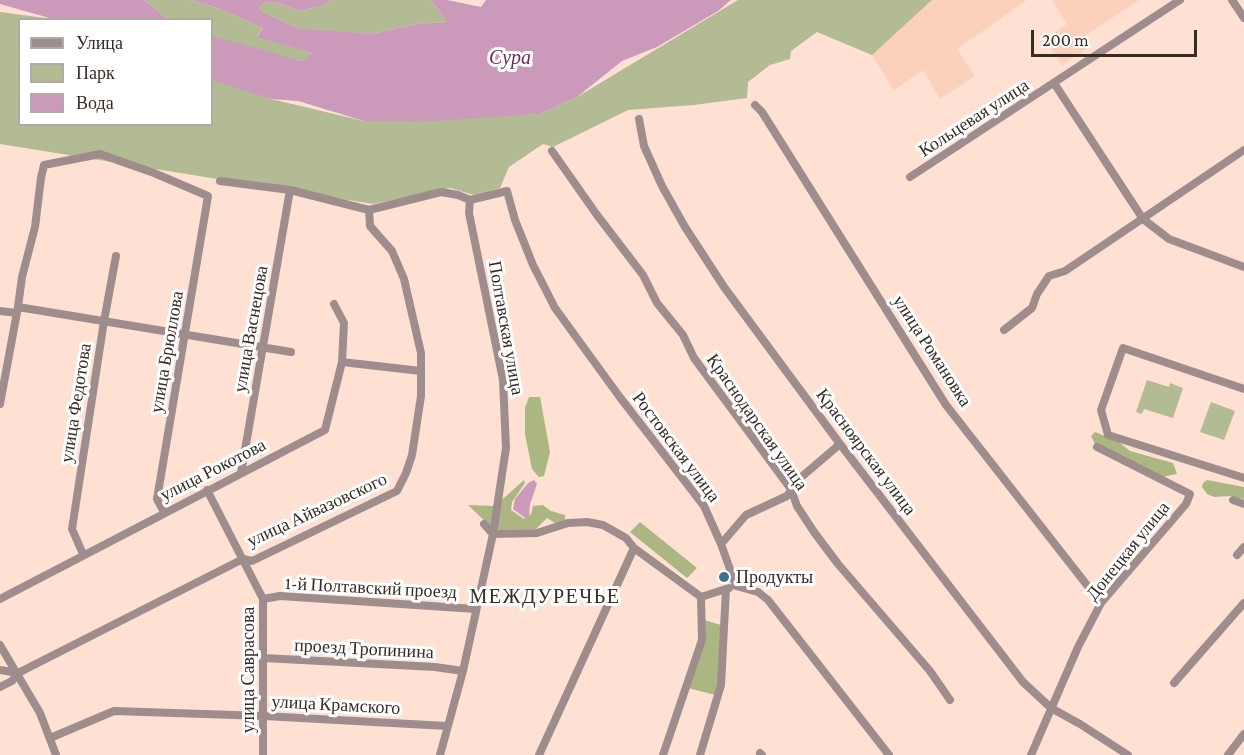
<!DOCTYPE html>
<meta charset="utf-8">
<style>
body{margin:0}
#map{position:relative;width:1244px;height:755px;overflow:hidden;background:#fee1d2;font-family:"Crimson Pro",serif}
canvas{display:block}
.legend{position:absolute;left:18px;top:18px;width:195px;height:108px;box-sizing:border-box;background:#fff;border:2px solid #afaaa7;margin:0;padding:8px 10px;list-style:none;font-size:18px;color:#382b24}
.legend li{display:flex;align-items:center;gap:12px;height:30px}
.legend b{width:30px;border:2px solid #afaaa7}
.scale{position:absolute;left:1031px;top:30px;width:166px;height:27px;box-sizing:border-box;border:3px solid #382b24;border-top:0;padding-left:8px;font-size:18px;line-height:21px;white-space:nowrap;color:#382b24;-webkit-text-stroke:4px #fff;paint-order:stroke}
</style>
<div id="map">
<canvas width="1244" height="755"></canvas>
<ul class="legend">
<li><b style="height:8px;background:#9f8d8e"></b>Улица</li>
<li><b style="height:16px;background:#b2bb93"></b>Парк</li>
<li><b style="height:16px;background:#cb9aba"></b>Вода</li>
</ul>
<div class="scale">200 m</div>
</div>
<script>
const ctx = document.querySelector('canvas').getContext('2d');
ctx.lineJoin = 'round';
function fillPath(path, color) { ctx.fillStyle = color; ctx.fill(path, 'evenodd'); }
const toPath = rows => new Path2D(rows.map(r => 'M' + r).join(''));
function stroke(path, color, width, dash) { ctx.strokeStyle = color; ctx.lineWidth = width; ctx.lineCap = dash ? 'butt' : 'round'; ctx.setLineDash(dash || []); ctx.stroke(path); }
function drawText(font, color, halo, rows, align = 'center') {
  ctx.font = font + ' "Crimson Pro",serif'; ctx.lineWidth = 6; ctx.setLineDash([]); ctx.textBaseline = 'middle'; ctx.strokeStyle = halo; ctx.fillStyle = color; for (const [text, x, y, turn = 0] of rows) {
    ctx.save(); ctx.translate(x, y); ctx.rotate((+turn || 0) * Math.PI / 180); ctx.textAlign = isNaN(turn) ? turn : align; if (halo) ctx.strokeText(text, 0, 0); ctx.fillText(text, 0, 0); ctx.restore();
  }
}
fillPath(toPath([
 [932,0,1027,0,957,49,975,76,940,99,923,70,894,90,872,55],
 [1052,0,1139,0,1080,39,1086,49,1062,65,1045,40,1067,24]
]), '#fcd1bb');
fillPath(toPath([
 [144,0,191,0,220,9,263,28,257,36,312,53,302,61,218,39,212,36,212,20,168,19],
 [332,0,427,0,433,2,440,13,449,22,417,24,372,34,329,31,297,28,265,13,259,8,263,2,279,3,300,11,321,6],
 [738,0,932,0,872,55,817,32,791,51,790,59,770,65,748,82,747,98,694,105,628,110,553,147,543,144,509,167,500,188,474,195,450,188,373,204,0,144,0,12,53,19,20,20,20,124,212,124,212,77,271,99,364,121,540,114,577,97],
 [1147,380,1169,387,1170,383,1183,388,1173,418,1144,409,1142,414,1136,412],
 [1211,402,1235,411,1224,440,1200,432]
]), '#b2bb93');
fillPath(toPath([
 [529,397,540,397,550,452,544,476,539,477,532,469,525,434,525,408],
 [1095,432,1119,442,1130,451,1173,463,1177,474,1162,477,1095,444,1091,436],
 [524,480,525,483,512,502,511,510,524,519,531,514,533,506,543,505,551,511,565,515,565,522,555,523,547,518,536,529,499,530,489,525,468,505,495,506],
 [1207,480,1244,487,1244,499,1232,496,1214,497,1207,494,1202,487,1203,483],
 [640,522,697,568,687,578,630,532],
 [704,620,721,625,718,684,715,695,688,688]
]), '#abb683');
fillPath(toPath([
 [0,0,144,0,168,19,53,19,0,4],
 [191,0,332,0,321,6,300,11,279,3,264,2,259,8,265,13,297,28,372,34,417,24,448,22,440,13,433,2,427,0,447,0,481,7,486,0,731,0,718,11,657,47,622,61,577,97,540,114,419,122,364,121,298,101,271,99,212,80,212,36,302,61,312,53,257,37,263,28,220,9],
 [534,480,537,484,530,504,529,516,525,518,513,509,515,499,528,483]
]), '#cb9aba');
stroke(toPath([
 [1232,0,1244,18],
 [1054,83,1143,219,1169,239,1244,267],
 [755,105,762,112,946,405,1101,603],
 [639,119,644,146,662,186,685,227,724,287,840,444,1023,682,1051,708,1080,724,1128,755],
 [552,151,597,215,643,275,657,303,683,335,694,358,791,489,797,506,814,532,838,564,930,671,950,700],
 [910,177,1180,0],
 [220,181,290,190,369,210,441,192,458,195,470,200,507,191,515,220,533,265,555,308,619,396,704,506,721,544,736,586],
 [18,307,291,352],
 [0,311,17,313],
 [1004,330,1032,308,1037,294,1049,276,1065,271,1244,150],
 [342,362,421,371],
 [1244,389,1123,348,1101,410,1108,435,1244,478],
 [0,404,18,307,22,277,35,227,41,178,44,165,100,154,154,173,208,196,157,499,164,512],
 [241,473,290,190],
 [207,490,263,599,263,755],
 [1233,500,1244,504],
 [484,524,493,534],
 [493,534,537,533,568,523,587,522,603,525,626,538,634,548,701,597],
 [721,544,746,515,787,496,799,479,840,444],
 [83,554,72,529,104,321,116,256],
 [1237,555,1244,547],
 [736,586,758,592,768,600,889,755],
 [701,597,729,588],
 [0,599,325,430,342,362,344,323,334,304],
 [263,599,280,596,476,609],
 [0,645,40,713,56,755],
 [263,658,435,667,463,671],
 [0,670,18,673],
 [1174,683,1244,603],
 [0,687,12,681,18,673,243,559,252,561,397,491,406,473,412,455,421,396,421,353,404,279,392,251,370,226,369,210],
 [50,738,114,711,264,716,447,726],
 [760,753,762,755],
 [440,755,463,671,493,534,506,448,503,380,469,213,470,200],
 [539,755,634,548],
 [663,755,702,640,701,597],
 [700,755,721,685,726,589],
 [1031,755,1078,647,1101,603,1186,504,1190,494,1097,447],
 [1228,755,1244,734]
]), '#9f8d8e', 8);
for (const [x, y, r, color] of [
 [724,577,6,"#37768a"]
]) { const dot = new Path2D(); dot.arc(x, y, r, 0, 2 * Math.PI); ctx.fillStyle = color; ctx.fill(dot); stroke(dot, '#fff', 2); }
drawText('18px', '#382b24', '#fff', [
 ["Кольцевая улица",974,118,-33],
 ["Полтавская улица",506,328,80],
 ["улица Васнецова",251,329,-80],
 ["улица Романовка",932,351,57],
 ["улица Брюллова",167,352,-80],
 ["улица Федотова",76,403,-81],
 ["Краснодарская улица",757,422,55],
 ["Ростовская улица",676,447,53],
 ["Красноярская улица",866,452,53],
 ["улица Рокотова",213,470,-27],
 ["улица Айвазовского",317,510,-25],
 ["Донецкая улица",1128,551,-51],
 ["1-й Полтавский проезд",371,588,3],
 ["проезд Тропинина",364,649,3],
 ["улица Саврасова",248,670,-90],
 ["улица Крамского",336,705,3]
]);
drawText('18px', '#382b24', '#fff', [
 ["Продукты",736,577]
], 'left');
drawText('italic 20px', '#682d57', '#fff', [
 ["Сура",510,58]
]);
ctx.letterSpacing = '1.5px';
drawText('20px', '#382b24', '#fff', [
 ["МЕЖДУРЕЧЬЕ",545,597]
]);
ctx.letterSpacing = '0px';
</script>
